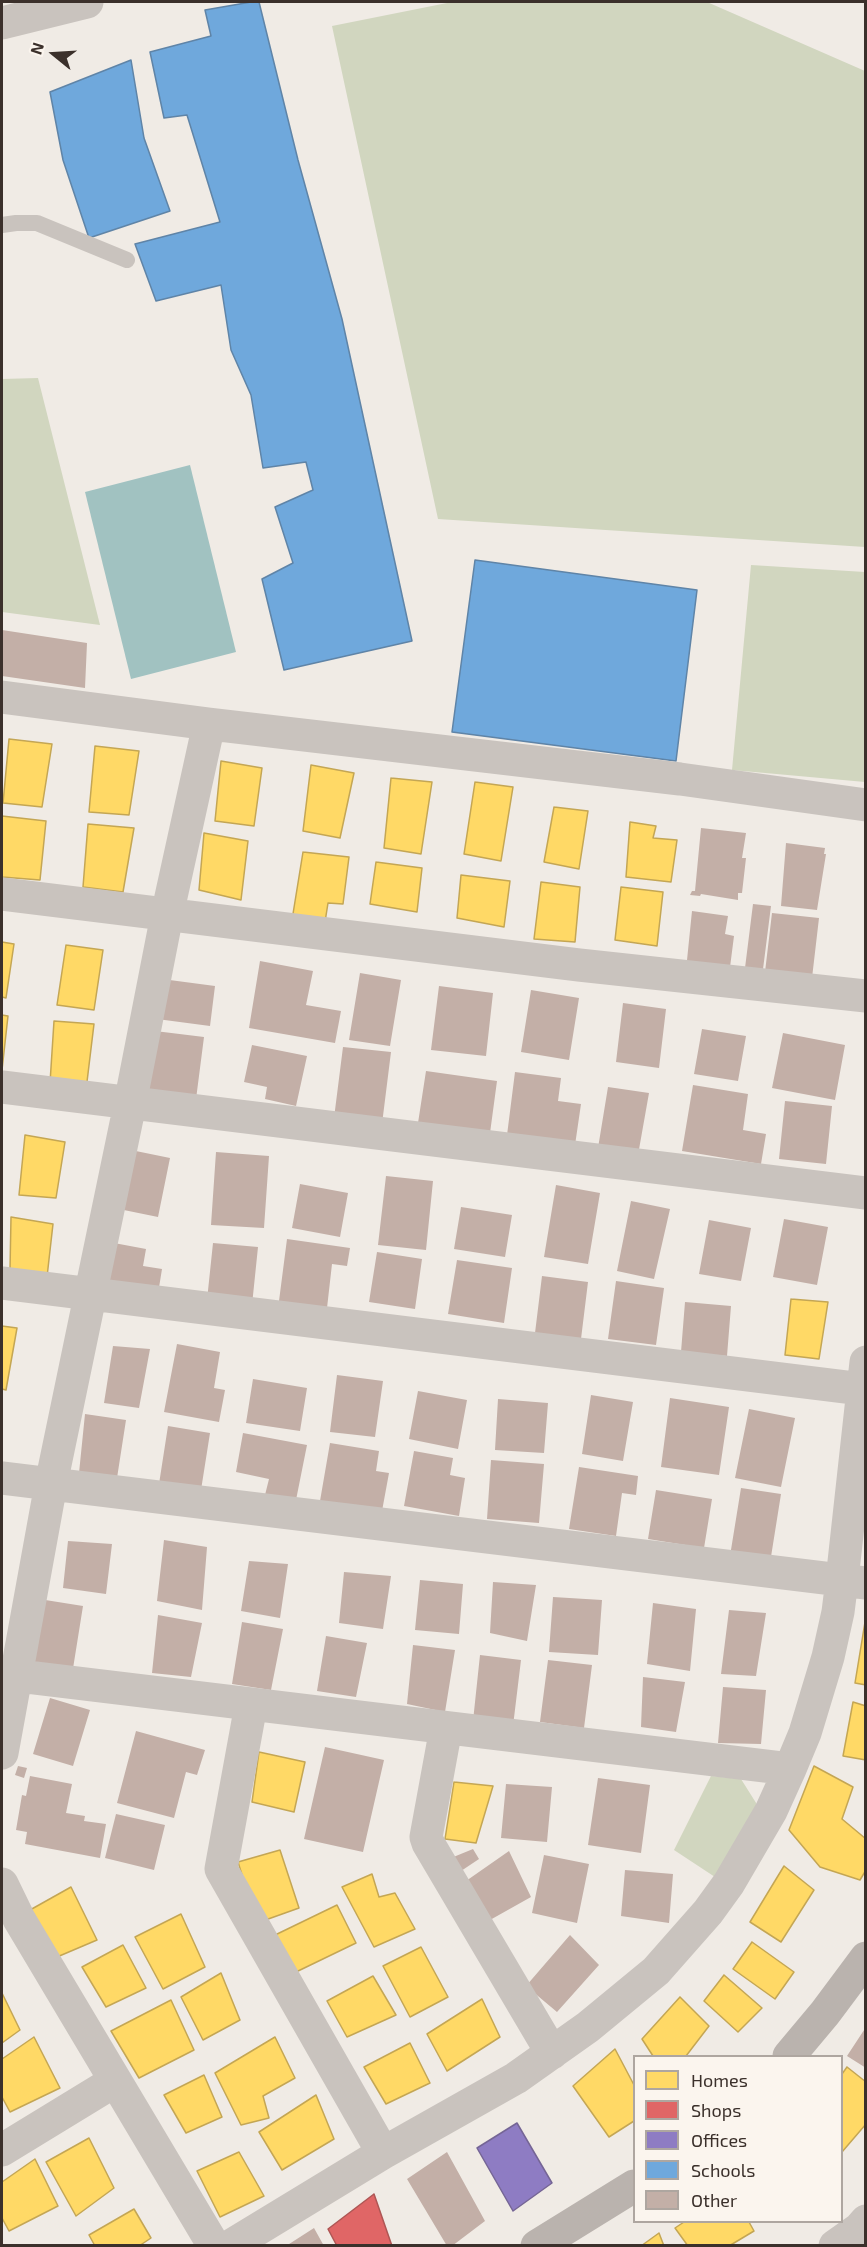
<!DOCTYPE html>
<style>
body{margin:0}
#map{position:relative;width:867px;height:2247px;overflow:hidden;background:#f0ebe5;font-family:"Exo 2",sans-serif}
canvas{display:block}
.frame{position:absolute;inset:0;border:3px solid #3b302b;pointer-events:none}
.legend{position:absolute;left:633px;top:2055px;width:210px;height:168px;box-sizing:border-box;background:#fbf5ee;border:2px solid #aea6a0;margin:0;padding:8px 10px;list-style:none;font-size:18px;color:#3b302b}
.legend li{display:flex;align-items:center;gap:12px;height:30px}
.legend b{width:30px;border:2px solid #aea6a0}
.north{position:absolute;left:24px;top:24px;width:60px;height:60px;-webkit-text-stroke:4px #fbf5ee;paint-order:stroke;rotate:288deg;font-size:16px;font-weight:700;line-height:24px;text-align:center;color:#3b302b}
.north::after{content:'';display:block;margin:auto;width:21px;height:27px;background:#3b302b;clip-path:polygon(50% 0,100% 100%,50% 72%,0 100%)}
</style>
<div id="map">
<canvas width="867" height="2247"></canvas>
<div class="frame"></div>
<ul class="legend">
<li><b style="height:16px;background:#ffd966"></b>Homes</li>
<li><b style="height:16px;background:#e06666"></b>Shops</li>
<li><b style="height:16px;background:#8e7cc3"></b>Offices</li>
<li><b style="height:16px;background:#6fa8dc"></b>Schools</li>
<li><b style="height:16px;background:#c3afa7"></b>Other</li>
</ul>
<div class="north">N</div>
</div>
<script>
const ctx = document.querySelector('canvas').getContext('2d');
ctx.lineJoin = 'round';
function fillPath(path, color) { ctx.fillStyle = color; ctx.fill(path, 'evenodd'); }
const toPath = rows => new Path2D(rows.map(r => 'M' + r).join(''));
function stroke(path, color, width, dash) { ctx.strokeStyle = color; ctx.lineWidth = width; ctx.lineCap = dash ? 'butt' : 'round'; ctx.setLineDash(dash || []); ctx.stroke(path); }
fillPath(toPath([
 [452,2,707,2,865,71,865,547,438,519,332,26],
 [38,378,100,625,2,612,2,379],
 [751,565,865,572,865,782,732,770],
 [711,1776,741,1779,758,1806,715,1877,674,1850]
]), '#d1d6bf');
fillPath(toPath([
 [190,465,236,652,131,679,85,492]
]), '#a1c2c1');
const homes = toPath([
 [9,739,52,744,42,807,3,803,9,739],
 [95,746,139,751,129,815,89,812,95,746],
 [221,761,262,768,254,826,215,821,221,761],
 [311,765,354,773,340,838,303,831,311,765],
 [391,778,432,782,421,854,384,848,391,778],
 [475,782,513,787,501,861,464,854,475,782],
 [554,807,588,811,579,869,544,862,554,807],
 [2,816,46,821,40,880,2,877,2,816],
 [630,822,656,826,653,838,677,840,671,882,626,877,630,822],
 [88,824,134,828,123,892,83,887,88,824],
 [204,833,248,841,241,900,199,890,204,833],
 [303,852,349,857,343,904,328,903,325,922,292,920,303,852],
 [376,862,422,868,417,912,370,904,376,862],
 [461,875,510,881,504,927,457,918,461,875],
 [541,882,580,887,575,942,534,939,541,882],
 [621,887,663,892,657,946,615,940,621,887],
 [2,942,14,944,6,998,2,997,2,942],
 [66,945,103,950,94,1010,57,1005,66,945],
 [2,1015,8,1016,2,1070,2,1015],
 [54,1021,94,1024,86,1090,50,1083,54,1021],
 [25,1135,65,1142,56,1198,19,1195,25,1135],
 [11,1217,53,1224,47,1277,10,1270,11,1217],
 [791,1299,828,1302,819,1359,785,1355,791,1299],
 [2,1326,17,1328,6,1390,2,1389,2,1326],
 [865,1622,866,1622,866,1685,855,1683,865,1622],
 [853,1702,866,1706,866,1760,843,1756,853,1702],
 [259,1752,305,1762,294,1812,252,1802,259,1752],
 [814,1766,853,1787,842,1819,866,1839,866,1870,860,1880,820,1867,789,1830,814,1766],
 [454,1782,493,1786,476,1843,445,1839,454,1782],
 [280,1850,299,1908,257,1923,238,1862,280,1850],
 [784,1866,814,1890,781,1942,750,1922,784,1866],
 [372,1874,379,1897,395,1893,415,1929,374,1947,342,1887,372,1874],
 [71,1887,97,1940,57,1957,30,1910,71,1887],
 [337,1905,356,1943,296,1972,273,1936,337,1905],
 [181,1914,205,1967,163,1989,135,1937,181,1914],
 [752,1942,794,1972,775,1999,733,1969,752,1942],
 [123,1945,146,1988,106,2007,82,1967,123,1945],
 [421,1947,448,1997,410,2017,383,1966,421,1947],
 [221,1973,240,2020,203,2040,181,1997,221,1973],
 [724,1975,762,2008,738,2032,704,2001,724,1975],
 [373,1976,396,2015,347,2037,327,2001,373,1976],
 [2,1993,20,2030,2,2043,2,1993],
 [680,1997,709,2026,686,2056,653,2056,642,2039,680,1997],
 [482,1999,500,2037,447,2071,427,2034,482,1999],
 [171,2000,194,2050,139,2078,111,2031,171,2000],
 [34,2037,60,2088,10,2112,2,2097,2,2059,34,2037],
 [275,2037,295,2078,263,2096,269,2118,241,2125,215,2073,275,2037],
 [410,2043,430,2083,386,2104,364,2067,410,2043],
 [615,2049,634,2085,634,2121,609,2137,573,2086,615,2049],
 [847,2067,866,2082,866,2124,842,2152,842,2074,847,2067],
 [204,2075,222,2117,186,2133,164,2095,204,2075],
 [316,2095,334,2139,282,2170,259,2132,316,2095],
 [89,2138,114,2188,76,2216,46,2162,89,2138],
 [239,2152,264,2196,220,2217,197,2171,239,2152],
 [35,2159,58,2206,9,2231,2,2218,2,2182,35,2159],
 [134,2209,151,2238,139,2246,95,2246,89,2235,134,2209],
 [684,2222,749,2222,754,2231,729,2246,688,2246,675,2228,684,2222],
 [659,2233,664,2246,641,2246,659,2233]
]);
fillPath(homes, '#ffd966');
stroke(homes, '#c4a654', 1.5);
const shops = toPath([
 [374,2194,392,2246,337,2246,328,2229,374,2194]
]);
fillPath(shops, '#e06666');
stroke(shops, '#ae5654', 1.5);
const offices = toPath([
 [517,2123,552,2183,513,2211,477,2148,517,2123]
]);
fillPath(offices, '#8e7cc3');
stroke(offices, '#756595', 1.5);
const schools = toPath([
 [251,2,259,2,298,160,342,319,412,641,284,670,262,579,293,563,275,507,313,490,306,462,263,468,251,395,231,350,221,285,156,301,135,244,220,222,187,115,164,118,150,52,211,36,205,10,251,2],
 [131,60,144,138,170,211,89,238,63,160,50,92,131,60],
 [475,560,697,590,676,761,452,732,475,560]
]);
fillPath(schools, '#6fa8dc');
stroke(schools, '#5f84a7', 1.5);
fillPath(toPath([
 [2,630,87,643,85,688,2,676],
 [701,828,746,833,742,858,746,858,742,893,738,893,738,900,701,894,700,896,690,895,692,891,695,891],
 [786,843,825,848,824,854,826,854,817,910,781,906],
 [753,904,771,906,761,985,743,984],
 [692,911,728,916,725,934,734,936,729,975,686,970],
 [772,913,819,918,812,978,765,972],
 [260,961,313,971,306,1005,341,1011,335,1043,249,1028],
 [360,973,401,980,390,1046,349,1040],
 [162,979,215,986,210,1026,157,1019],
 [439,986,493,993,486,1056,431,1050],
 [531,990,579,998,569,1060,521,1052],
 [623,1003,666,1009,659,1068,616,1062],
 [702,1029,746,1036,738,1081,694,1074],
 [155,1031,204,1037,195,1107,146,1101],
 [783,1033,845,1045,835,1100,772,1088],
 [252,1045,307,1056,296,1106,265,1099,267,1087,244,1082],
 [343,1047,391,1052,382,1124,334,1118],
 [426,1071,497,1081,490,1133,418,1123],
 [515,1072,561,1078,558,1101,581,1104,574,1152,506,1143],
 [693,1085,748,1094,743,1130,766,1134,761,1164,682,1151],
 [608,1087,649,1093,638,1155,598,1148],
 [785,1101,832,1106,826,1164,779,1159],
 [126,1149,170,1158,158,1217,114,1208],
 [216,1152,269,1156,264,1228,211,1225],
 [386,1176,433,1181,426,1250,378,1245],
 [300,1184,348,1193,340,1237,292,1228],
 [556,1185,600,1193,588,1264,544,1257],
 [631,1201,670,1209,654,1279,617,1271],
 [461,1207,512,1215,505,1257,454,1249],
 [784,1219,828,1227,817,1285,773,1277],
 [709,1220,751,1228,741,1281,699,1274],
 [287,1239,350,1248,347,1266,332,1264,327,1308,279,1301],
 [114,1243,146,1249,143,1266,162,1269,156,1306,105,1297],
 [213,1243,258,1247,252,1305,207,1300],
 [377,1252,422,1259,415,1309,369,1302],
 [457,1260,512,1268,504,1323,448,1314],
 [542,1276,588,1282,581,1339,535,1333],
 [616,1281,664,1288,656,1345,608,1339],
 [685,1302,731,1306,727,1356,681,1352],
 [177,1344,220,1352,214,1388,225,1390,219,1422,164,1412],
 [113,1346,150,1349,139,1408,104,1403],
 [337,1375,383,1381,375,1437,330,1432],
 [253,1379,307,1388,300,1431,246,1423],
 [418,1391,467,1400,458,1449,409,1439],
 [591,1395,633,1402,623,1461,582,1454],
 [670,1398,729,1407,719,1475,661,1467],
 [498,1399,548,1403,544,1453,495,1450],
 [749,1409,795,1418,781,1487,735,1478],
 [85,1414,126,1420,117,1478,79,1473],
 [168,1426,210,1433,201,1490,159,1484],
 [243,1433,307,1445,296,1500,265,1495,269,1479,236,1472],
 [330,1443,379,1451,376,1471,389,1473,382,1511,320,1501],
 [414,1451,453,1458,450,1475,465,1478,459,1516,404,1506],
 [491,1460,544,1464,539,1523,487,1519],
 [579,1467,638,1476,636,1495,622,1493,616,1536,569,1529],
 [741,1488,781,1494,770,1563,730,1556],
 [656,1490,712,1499,704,1548,648,1539],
 [164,1540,207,1547,202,1610,157,1601],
 [68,1541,112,1544,106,1594,63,1588],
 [249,1561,288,1564,280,1618,241,1611],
 [344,1572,391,1576,383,1629,339,1623],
 [420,1580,463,1584,459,1634,415,1630],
 [493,1582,536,1585,527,1641,490,1633],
 [553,1597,602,1600,598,1655,549,1652],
 [39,1599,83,1606,71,1681,27,1674],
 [653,1603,696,1609,690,1671,647,1664],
 [729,1610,766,1613,756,1676,721,1674],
 [158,1615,202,1623,191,1677,152,1673],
 [242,1622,283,1629,271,1690,232,1684],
 [326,1636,367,1643,356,1697,317,1691],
 [413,1645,455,1650,445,1712,407,1704],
 [480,1655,521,1660,513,1726,473,1721],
 [548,1660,592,1665,584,1728,540,1722],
 [643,1677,685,1682,676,1732,641,1727],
 [723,1687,766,1690,761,1744,718,1743],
 [50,1698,90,1710,73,1766,33,1754],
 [136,1731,205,1750,197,1775,186,1772,174,1818,117,1803],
 [325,1747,384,1760,363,1852,304,1839],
 [18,1766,27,1768,24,1778,15,1775],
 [30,1776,72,1784,66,1813,85,1816,84,1821,106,1824,100,1858,25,1844,27,1832,16,1830,22,1795,26,1796],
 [598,1778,650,1785,641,1853,588,1845],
 [506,1784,552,1787,547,1842,501,1838],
 [116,1814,165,1825,154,1870,105,1858],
 [473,1849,479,1859,461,1871,451,1858],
 [509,1851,531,1897,490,1920,466,1881],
 [544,1855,589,1864,577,1923,532,1913],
 [625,1870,673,1874,669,1923,621,1916],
 [570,1935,599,1965,557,2012,526,1986],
 [866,2027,866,2068,847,2056],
 [447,2152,485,2221,452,2246,447,2246,407,2179],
 [314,2228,324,2246,286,2246]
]), '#c3afa7');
stroke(toPath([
 [2,225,16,223,37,223,127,260]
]), '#c9c3be', 16);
stroke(toPath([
 [2,23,87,2],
 [2,697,209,724,680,779,866,805],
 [2,894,579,965,866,996],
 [2,1087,866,1193],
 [2,1283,862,1389],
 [2,1478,866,1583],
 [2,1674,790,1769],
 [251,1705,221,1869,383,2153],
 [446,1728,426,1837,428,1843,552,2053],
 [2,1753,51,1484,130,1104,167,915,209,724],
 [2,1884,19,1919,214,2246],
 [2,2150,115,2081],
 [230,2246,383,2153,516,2078,588,2027,656,1971,708,1912,729,1883,771,1811,790,1769,805,1733,828,1657,838,1612,842,1580,866,1362],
 [835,2246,859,2229,866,2221]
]), '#c9c3be', 33);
stroke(toPath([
 [789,2056,825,2013,866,1958],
 [537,2246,634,2186]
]), '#bab3ae', 33);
</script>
